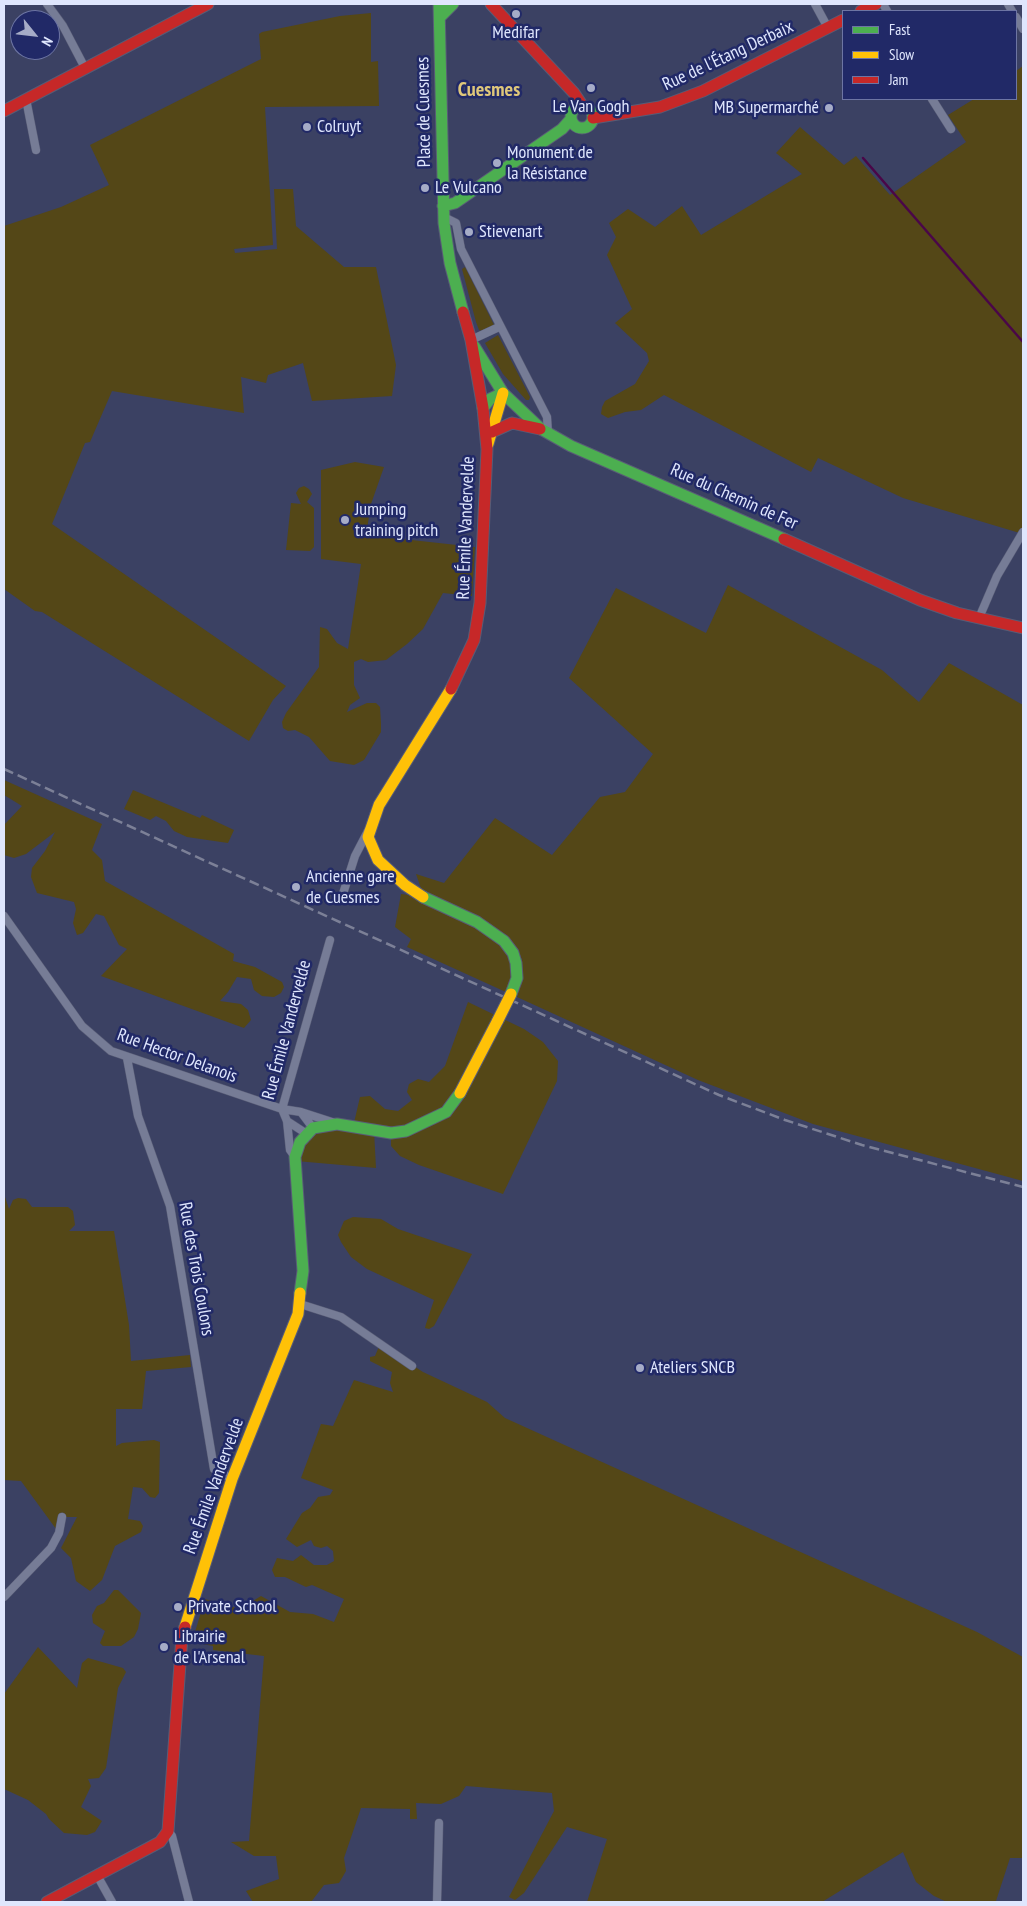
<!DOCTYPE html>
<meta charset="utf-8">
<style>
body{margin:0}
#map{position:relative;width:1027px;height:1906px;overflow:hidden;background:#3b4163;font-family:"PT Sans Narrow",sans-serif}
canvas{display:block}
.frame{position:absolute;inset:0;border:5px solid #dfe6fd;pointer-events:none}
.legend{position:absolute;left:842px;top:10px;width:175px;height:90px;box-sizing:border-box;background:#212967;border:1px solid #6d75a3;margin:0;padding:6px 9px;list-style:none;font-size:15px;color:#dfe6fd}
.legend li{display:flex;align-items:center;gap:10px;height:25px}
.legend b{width:25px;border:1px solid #6d75a3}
.north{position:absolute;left:10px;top:10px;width:50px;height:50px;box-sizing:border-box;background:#212967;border:1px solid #6d75a3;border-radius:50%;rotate:119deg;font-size:14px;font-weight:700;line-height:20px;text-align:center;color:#dfe6fd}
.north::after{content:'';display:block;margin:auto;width:18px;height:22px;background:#a6acc7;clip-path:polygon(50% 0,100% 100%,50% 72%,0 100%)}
</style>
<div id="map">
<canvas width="1027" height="1906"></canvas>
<div class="frame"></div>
<ul class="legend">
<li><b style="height:6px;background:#4caf50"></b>Fast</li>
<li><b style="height:6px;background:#ffc107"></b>Slow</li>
<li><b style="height:6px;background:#c62828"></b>Jam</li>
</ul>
<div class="north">N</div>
</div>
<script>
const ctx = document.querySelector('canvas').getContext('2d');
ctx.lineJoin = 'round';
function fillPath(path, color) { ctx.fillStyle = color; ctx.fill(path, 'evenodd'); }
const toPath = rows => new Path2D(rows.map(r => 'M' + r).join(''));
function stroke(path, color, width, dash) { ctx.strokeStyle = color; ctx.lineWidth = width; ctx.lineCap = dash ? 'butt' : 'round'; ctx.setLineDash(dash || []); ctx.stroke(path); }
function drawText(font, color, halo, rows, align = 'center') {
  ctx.font = font + ' "PT Sans Narrow",sans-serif'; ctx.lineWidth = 5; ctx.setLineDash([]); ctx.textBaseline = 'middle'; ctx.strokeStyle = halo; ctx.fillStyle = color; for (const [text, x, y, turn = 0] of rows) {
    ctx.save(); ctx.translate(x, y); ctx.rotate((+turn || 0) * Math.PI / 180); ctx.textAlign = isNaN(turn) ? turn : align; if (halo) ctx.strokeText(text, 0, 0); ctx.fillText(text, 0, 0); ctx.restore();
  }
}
fillPath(toPath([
 [371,13,371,62,378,61,379,106,265,107,273,245,234,249,235,253,277,249,274,189,293,189,296,226,344,267,376,267,396,365,392,396,312,401,303,363,268,375,266,383,241,377,244,413,112,391,90,442,85,443,52,524,286,686,273,700,249,741,42,612,35,611,4,589,4,226,61,207,109,185,90,145,261,59,259,34,262,32,340,16],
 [1023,66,1023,534,903,498,818,458,811,472,664,395,641,410,625,412,608,418,601,414,602,407,605,401,635,384,649,361,647,353,615,323,632,309,607,255,616,237,609,223,628,209,655,227,682,206,701,235,802,174,776,153,800,127,844,165,856,156,890,195,966,142,948,115,974,99,1016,99,1016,71],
 [465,267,494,325,482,331,479,330,476,322,462,269],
 [498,335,530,397,529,400,526,400,503,374,485,343],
 [355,462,384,467,371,504,366,535,475,547,472,596,443,593,423,629,407,644,386,660,368,662,361,659,354,662,354,685,360,698,350,705,347,712,367,703,376,703,380,707,381,723,381,732,364,760,354,765,330,761,309,737,295,730,288,731,283,728,282,722,286,713,319,667,320,627,327,629,337,643,348,649,361,564,321,559,321,470],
 [304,486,309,489,312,494,307,502,314,508,314,547,310,551,286,550,291,503,301,504,296,493,299,488],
 [728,585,882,670,919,702,949,663,1023,705,1023,1181,813,1124,698,1080,517,997,522,972,522,960,518,950,505,942,511,966,511,981,508,993,407,947,411,939,395,927,401,894,424,897,416,874,444,883,495,818,552,855,600,797,625,792,653,754,569,678,616,588,706,633],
 [4,780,102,824,92,850,102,860,105,881,234,954,233,961,255,967,282,982,284,987,281,993,274,997,262,996,254,990,251,979,237,977,228,992,220,1001,241,1004,248,1010,251,1020,244,1028,101,976,127,949,119,945,104,916,96,914,83,933,77,935,73,923,76,909,74,902,37,893,31,877,32,868,45,851,55,832,26,854,14,858,4,855,4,825,22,806,4,795],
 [133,790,200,818,202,815,234,830,228,843,187,837,174,831,166,821,156,816,150,820,124,809],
 [468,1002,524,1029,543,1042,558,1061,557,1081,503,1194,419,1165,400,1156,391,1146,391,1133,374,1131,376,1168,296,1161,307,1134,353,1127,360,1097,370,1096,385,1109,398,1111,412,1100,407,1092,409,1084,418,1079,429,1082,445,1066],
 [4,1194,9,1209,13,1200,18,1198,26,1199,32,1207,68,1207,73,1211,75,1225,69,1231,114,1231,129,1325,131,1361,190,1355,191,1367,146,1371,142,1409,116,1409,116,1446,122,1443,154,1440,160,1442,159,1493,155,1498,150,1497,142,1488,133,1487,128,1519,140,1521,143,1526,141,1532,115,1546,102,1580,90,1591,76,1581,71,1558,61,1548,77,1517,62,1517,59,1533,21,1481,4,1480],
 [353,1217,381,1219,398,1229,472,1254,434,1326,429,1329,425,1328,426,1324,434,1300,367,1269,351,1257,341,1242,338,1235,344,1221],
 [380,1344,423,1372,487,1402,505,1418,977,1632,1023,1657,1023,1858,1010,1858,996,1901,947,1902,934,1896,916,1882,903,1852,822,1902,587,1902,607,1839,567,1827,524,1893,515,1900,509,1897,554,1811,552,1793,466,1786,459,1796,441,1804,416,1803,417,1819,410,1819,410,1809,361,1808,344,1858,346,1871,339,1883,324,1885,311,1902,253,1902,246,1891,279,1879,276,1856,254,1856,231,1842,249,1841,264,1656,213,1650,213,1646,192,1642,205,1599,240,1609,261,1596,290,1612,313,1614,334,1622,344,1599,312,1585,306,1587,285,1577,275,1577,272,1570,277,1558,293,1561,301,1555,314,1565,327,1565,334,1561,333,1551,327,1546,321,1548,314,1546,311,1540,297,1547,286,1539,302,1513,310,1508,318,1497,330,1495,333,1490,301,1478,321,1424,333,1426,354,1380,393,1392,390,1383,392,1372,370,1361,370,1357,375,1356],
 [114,1590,118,1590,141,1613,138,1629,134,1637,121,1646,103,1646,100,1643,105,1631,93,1623,92,1615,97,1606,104,1603],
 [38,1647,77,1688,82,1663,88,1658,123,1668,126,1672,118,1688,106,1768,99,1778,88,1779,91,1786,81,1807,102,1821,95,1832,87,1835,64,1833,49,1819,46,1814,28,1800,4,1789,4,1694]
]), '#544717');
stroke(toPath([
 [863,158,1023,342]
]), '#4a0648', 2.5);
const street = toPath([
 [47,4,63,26,85,68],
 [815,4,828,28],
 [883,4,887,11],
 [1008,4,1012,11],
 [1016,17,1023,29],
 [26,99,36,150],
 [932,99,951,129],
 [444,217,456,223,461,249,547,417,548,434],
 [471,340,499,327],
 [979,618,997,576,1023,532],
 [341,900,355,856,368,831],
 [4,916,82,1026,111,1051,282,1109,301,1112,313,1128],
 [127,1058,138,1116,170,1206,214,1469,232,1479],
 [301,1112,335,1123],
 [287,1121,307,1134],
 [295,1157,290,1150,287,1121,282,1109,330,940],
 [300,1304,341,1317,412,1366],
 [4,1597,51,1548,59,1533,62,1517],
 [168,1831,172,1836,189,1902],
 [98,1877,112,1902],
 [437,1902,439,1823]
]);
const fast = toPath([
 [439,4,444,223,450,263,463,312],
 [440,17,453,4],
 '571 117a11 11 0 1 1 22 0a11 11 0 1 1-22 0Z',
 [443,206,455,203,562,129,571,119],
 [474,346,503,393,541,429,571,446,784,539],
 [483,408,490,399,503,393],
 [423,897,477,922,504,941,513,953,516,963,517,978,511,994],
 [300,1293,303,1271,295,1157,300,1142,313,1128,337,1124,391,1133,406,1131,446,1112,460,1093]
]);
const slow = toPath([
 [488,444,503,393],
 [423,897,405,885,378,860,368,837,379,805,451,689],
 [460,1093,498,1020],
 [185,1627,232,1479,298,1314,300,1293]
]);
const jam = toPath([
 [491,4,574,93,582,105],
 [861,11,876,4],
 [4,111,208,4],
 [593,118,660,107,703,91,843,20],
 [492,432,512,423,540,429],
 [784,539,920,600,957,613,1023,628],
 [451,689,474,640,480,603,487,449,483,408,471,340,463,312],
 [47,1902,160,1842,168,1831,182,1636,185,1627]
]);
stroke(street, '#585c76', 9);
stroke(fast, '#585c76', 13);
stroke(slow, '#585c76', 13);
stroke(jam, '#585c76', 13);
stroke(street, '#767c96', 8);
stroke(fast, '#4caf50', 11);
stroke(slow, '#ffc107', 11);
stroke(jam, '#c62828', 11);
stroke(toPath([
 [4,769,719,1095,785,1120,862,1145,1023,1187]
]), '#7c8097', 2.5, [10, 5]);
const slowBridge = toPath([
 [498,1020,511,994]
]);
stroke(slowBridge, '#585c76', 13, []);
stroke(slowBridge, '#ffc107', 11);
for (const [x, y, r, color] of [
 [516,14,5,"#a6acc7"],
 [591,88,5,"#a6acc7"],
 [829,108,5,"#a6acc7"],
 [307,127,5,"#a6acc7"],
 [497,163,5,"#a6acc7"],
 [425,188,5,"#a6acc7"],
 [469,232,5,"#a6acc7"],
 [345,520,5,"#a6acc7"],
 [296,887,5,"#a6acc7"],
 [640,1368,5,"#a6acc7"],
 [178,1607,5,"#a6acc7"],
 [164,1647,5,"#a6acc7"]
]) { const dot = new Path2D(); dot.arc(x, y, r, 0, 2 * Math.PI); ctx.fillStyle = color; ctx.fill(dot); stroke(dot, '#212967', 2); }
drawText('18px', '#dfe6fd', '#212967', [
 ["Medifar",516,33,"center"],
 ["Le Van Gogh",591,107,"center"],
 ["MB Supermarché",819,108,"right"],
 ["Colruyt",317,127],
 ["Monument de",507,153],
 ["la Résistance",507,174],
 ["Le Vulcano",435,188],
 ["Stievenart",479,232],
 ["Jumping",355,510],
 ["training pitch",355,531],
 ["Ancienne gare",306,877],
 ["de Cuesmes",306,898],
 ["Ateliers SNCB",650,1368],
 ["Private School",188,1607],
 ["Librairie",174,1637],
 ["de l'Arsenal",174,1658]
], 'left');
drawText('18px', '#dfe6fd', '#212967', [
 ["Rue de l'Étang Derbaix",728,56,-25],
 ["Place de Cuesmes",424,112,-91],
 ["Rue du Chemin de Fer",734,497,24],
 ["Rue Émile Vandervelde",466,528,-88],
 ["Rue Émile Vandervelde",287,1030,-75],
 ["Rue Hector Delanois",177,1056,20],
 ["Rue des Trois Coulons",196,1269,80],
 ["Rue Émile Vandervelde",214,1486,-70]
]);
drawText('bold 20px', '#dfc77a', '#212967', [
 ["Cuesmes",489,90]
]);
</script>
